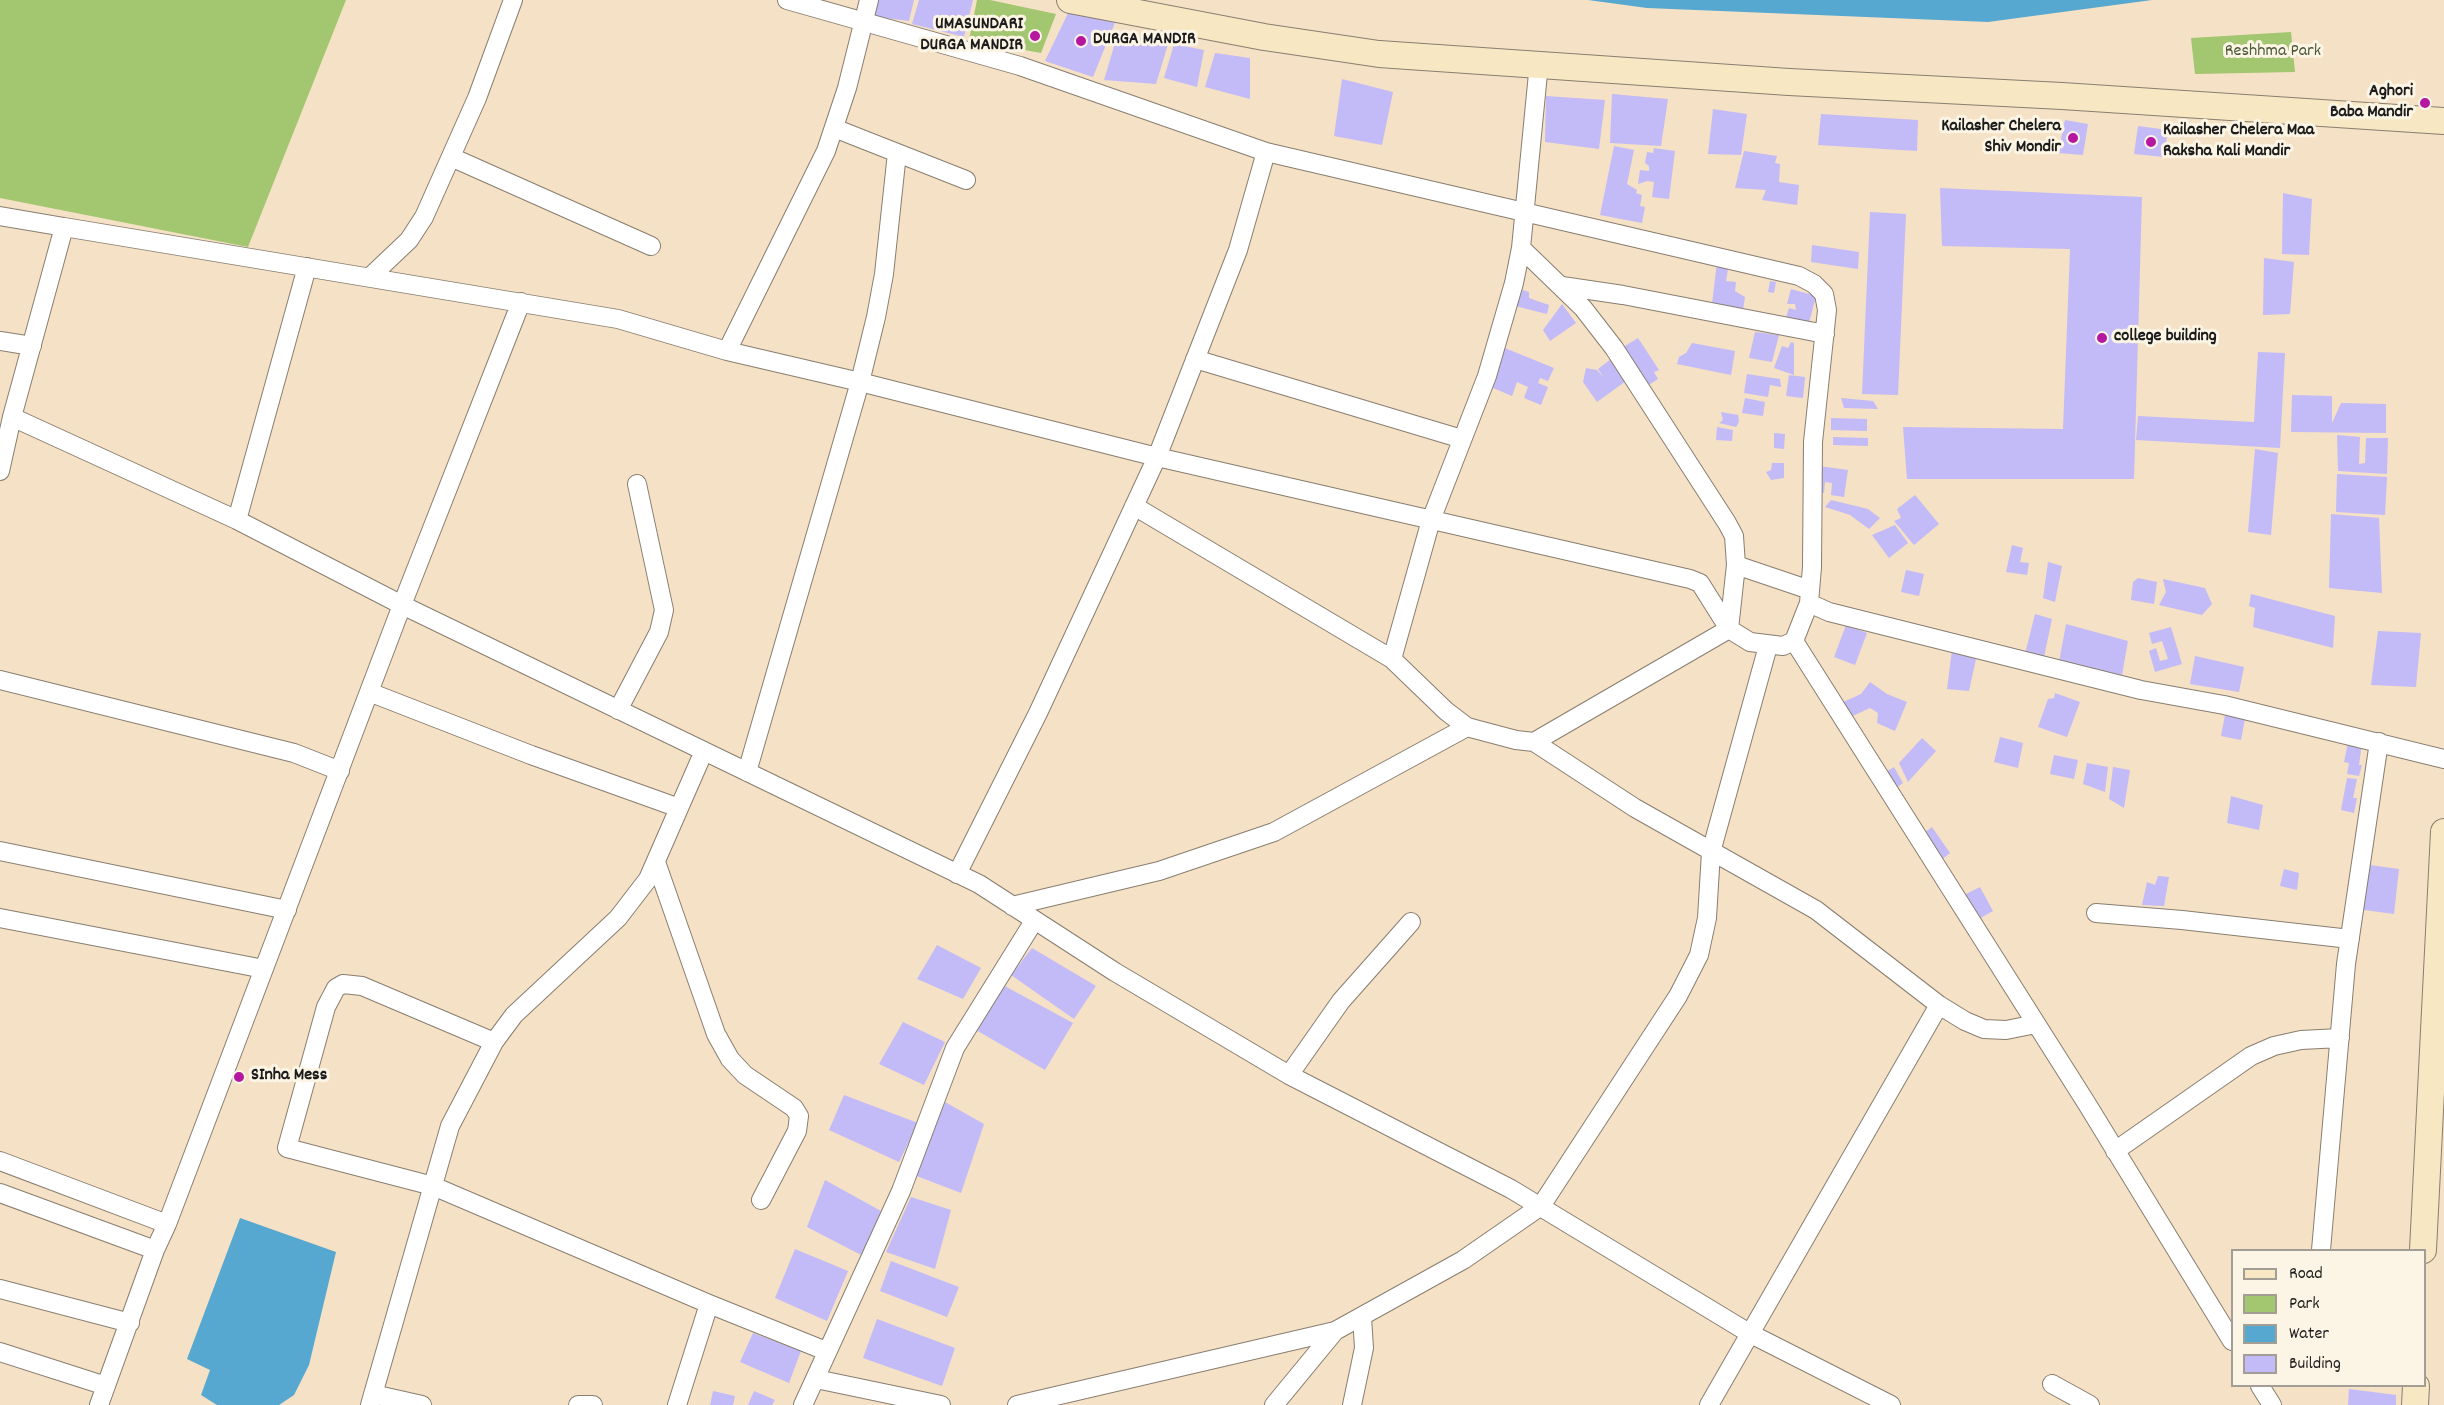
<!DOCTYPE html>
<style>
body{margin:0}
#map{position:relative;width:2444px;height:1405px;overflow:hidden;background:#f5e1c5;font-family:Dekko,sans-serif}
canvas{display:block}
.legend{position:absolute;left:2231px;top:1249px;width:195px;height:138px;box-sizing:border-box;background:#fcf5e5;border:2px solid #a29e95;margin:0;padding:8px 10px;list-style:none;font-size:18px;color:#1c1c1c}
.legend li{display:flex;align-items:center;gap:12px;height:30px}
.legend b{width:30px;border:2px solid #a29e95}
</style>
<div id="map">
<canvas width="2444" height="1405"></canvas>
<ul class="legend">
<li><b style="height:8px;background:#f7e8c3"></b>Road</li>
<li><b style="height:16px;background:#a3c670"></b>Park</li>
<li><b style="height:16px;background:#56a8d1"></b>Water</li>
<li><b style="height:16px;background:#c3baf8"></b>Building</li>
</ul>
</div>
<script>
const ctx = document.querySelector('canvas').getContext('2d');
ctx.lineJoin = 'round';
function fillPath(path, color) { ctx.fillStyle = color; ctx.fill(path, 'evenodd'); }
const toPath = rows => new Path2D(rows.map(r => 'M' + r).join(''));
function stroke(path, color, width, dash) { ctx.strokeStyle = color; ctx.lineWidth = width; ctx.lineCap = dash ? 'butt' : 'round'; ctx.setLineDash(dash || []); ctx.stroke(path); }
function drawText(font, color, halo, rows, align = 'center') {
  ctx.font = font + ' Dekko,sans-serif'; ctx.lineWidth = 6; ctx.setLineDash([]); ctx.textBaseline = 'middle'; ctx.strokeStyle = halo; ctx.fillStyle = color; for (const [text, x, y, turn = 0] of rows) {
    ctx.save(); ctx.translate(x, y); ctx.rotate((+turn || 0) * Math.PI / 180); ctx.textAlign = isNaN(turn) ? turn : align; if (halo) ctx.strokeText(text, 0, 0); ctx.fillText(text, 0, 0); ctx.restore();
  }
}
fillPath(toPath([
 [0,0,346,0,248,247,0,198],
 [977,0,990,0,1056,14,1041,53,969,40],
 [2291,32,2295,72,2195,74,2191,38]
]), '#a3c670');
fillPath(toPath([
 [1588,0,2152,0,1988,22,1647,8],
 [240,1218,336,1252,309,1365,294,1395,279,1405,217,1405,201,1395,210,1370,187,1359]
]), '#56a8d1');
fillPath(toPath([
 [873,0,914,0,909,21,869,16],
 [919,0,973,0,964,37,912,24],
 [1070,9,1116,20,1093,77,1045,61],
 [1118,33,1168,44,1156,84,1104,80],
 [1174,44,1204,50,1197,87,1164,78],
 [1215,53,1250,58,1250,99,1205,87],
 [1342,79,1393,92,1382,145,1334,136],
 [1612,94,1668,99,1661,146,1610,143],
 [1546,96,1605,100,1599,149,1545,142],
 [2421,99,2430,100,2430,107,2420,105],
 [1713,109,1747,114,1741,155,1708,154],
 [1821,114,1918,120,1917,151,1818,145],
 [2065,120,2088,124,2083,155,2058,153],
 [2138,126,2168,130,2164,157,2134,154],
 [1614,146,1634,150,1627,184,1637,190,1636,193,1642,195,1640,206,1645,207,1642,223,1600,215],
 [1654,148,1675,151,1669,199,1652,197,1654,182,1647,181,1638,184,1640,170,1649,171,1649,166,1645,163,1647,152,1653,153],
 [1744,151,1777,156,1775,163,1780,164,1779,182,1799,185,1797,205,1762,200,1766,190,1735,188],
 [1940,188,2142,197,2134,479,1907,479,1903,427,2063,429,2070,249,1942,246],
 [2283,193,2312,199,2309,255,2282,254],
 [1870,212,1906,214,1898,395,1862,394],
 [1812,245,1859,252,1858,269,1811,262],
 [2264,258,2294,262,2290,314,2263,315],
 [1717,262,1729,263,1726,281,1736,282,1735,291,1745,297,1742,316,1711,312],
 [1770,281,1776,282,1774,293,1768,292],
 [1519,289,1529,292,1529,298,1549,305,1547,314,1515,306],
 [1791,289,1816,296,1809,323,1786,317,1789,308,1796,310,1795,304,1787,304],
 [1562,304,1576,323,1550,341,1543,330],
 [1755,332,1779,335,1772,362,1749,358],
 [1638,338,1659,370,1654,372,1658,379,1644,388,1620,349],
 [1791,342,1794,343,1794,375,1774,368,1782,346,1788,348],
 [1692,343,1735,351,1731,375,1677,364,1679,357,1686,353],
 [1500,346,1554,368,1548,381,1540,378,1538,383,1548,387,1541,405,1524,398,1528,387,1517,382,1512,396,1484,384],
 [2258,352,2285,353,2280,448,2136,440,2138,416,2254,422],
 [1611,359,1626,381,1597,402,1583,382,1586,368,1597,370,1604,378,1598,369],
 [1747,374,1780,379,1781,387,1770,385,1768,397,1744,393],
 [1789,375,1805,377,1803,398,1786,396],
 [2292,395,2332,396,2332,423,2341,403,2386,404,2386,433,2291,432],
 [1745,398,1765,402,1763,416,1742,413],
 [1841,398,1873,401,1878,409,1844,408],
 [1721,412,1738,415,1739,422,1736,427,1719,423,1723,420],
 [1831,418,1867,419,1867,431,1831,430],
 [1717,427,1733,430,1732,441,1716,440],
 [1774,433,1785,434,1784,449,1774,448],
 [2337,435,2360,437,2359,464,2365,463,2366,438,2388,438,2387,474,2338,471],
 [1833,437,1868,438,1868,446,1833,445],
 [2255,449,2278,453,2271,535,2248,532],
 [1772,463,1784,463,1784,478,1771,480,1766,472,1771,470],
 [1819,466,1848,470,1844,497,1831,495,1832,483,1825,482,1824,493,1816,492],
 [2337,474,2387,477,2385,515,2336,512],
 [1915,495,1939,524,1914,545,1894,521,1901,518,1897,509],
 [1831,500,1868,509,1880,518,1869,529,1850,515,1825,507],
 [2331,514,2379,518,2382,593,2329,588],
 [1895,525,1908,543,1889,558,1872,535],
 [2012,545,2023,548,2020,562,2029,563,2027,575,2006,572],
 [2048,562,2062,566,2055,602,2043,598],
 [1906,570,1924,574,1919,596,1901,592],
 [2138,578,2157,582,2154,604,2131,600,2133,582],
 [2163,579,2205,588,2212,604,2202,615,2159,605,2166,592],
 [2251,594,2335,616,2333,648,2253,627,2255,608,2249,606],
 [2035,614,2052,619,2044,657,2025,654],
 [2066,624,2128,641,2122,675,2059,662],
 [1846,625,1867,633,1855,665,1834,657],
 [2171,627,2182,664,2155,672,2149,651,2156,648,2160,661,2168,659,2162,641,2152,644,2149,633],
 [2378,631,2421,633,2416,687,2371,685],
 [1952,650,1976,659,1969,691,1947,689],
 [2195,656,2244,667,2239,692,2190,684],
 [1870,682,1887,694,1907,702,1895,731,1877,723,1878,713,1870,708,1848,718,1841,703,1861,694],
 [2055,693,2080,702,2067,737,2038,727,2048,699,2054,698],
 [2225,715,2245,719,2241,740,2221,736],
 [2000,737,2023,743,2018,768,1994,762],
 [1922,738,1936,751,1908,782,1899,763],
 [2348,743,2362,743,2359,765,2362,765,2359,776,2347,774,2349,763,2344,762],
 [2054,755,2078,760,2074,779,2050,774],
 [2087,763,2108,767,2105,792,2083,784],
 [1894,767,1903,783,1891,792,1882,774],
 [2113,767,2130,770,2124,808,2109,799],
 [2347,778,2357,779,2353,798,2357,798,2354,813,2341,810],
 [2231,796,2263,805,2259,830,2227,823],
 [1932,827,1950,853,1940,861,1921,835],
 [2355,863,2399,869,2394,914,2349,908],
 [2284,869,2299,873,2297,890,2280,886],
 [2158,876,2169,877,2164,906,2142,905,2147,882,2155,885],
 [1980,887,1993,911,1977,920,1964,895],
 [937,945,981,968,963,999,917,979],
 [1032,948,1096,986,1074,1019,1011,975],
 [1001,984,1073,1023,1045,1070,976,1030],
 [903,1022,945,1042,924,1085,879,1064],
 [844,1095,918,1123,899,1162,829,1130],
 [945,1102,984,1124,961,1193,914,1175],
 [825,1180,881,1211,863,1256,807,1227],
 [911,1197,951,1210,935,1269,886,1252],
 [795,1249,848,1271,827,1321,775,1298],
 [891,1261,959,1287,947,1317,880,1291],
 [877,1319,955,1348,942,1386,863,1358],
 [753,1333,801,1351,789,1383,740,1362],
 [2349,1389,2396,1395,2396,1405,2348,1405],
 [713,1391,735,1396,733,1405,710,1405],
 [754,1391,775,1400,772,1405,748,1405]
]), '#c3baf8');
const street = toPath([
 [787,0,1020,66,1266,152,1799,276,1814,284,1824,294,1827,310,1813,442,1812,567,1809,603],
 [834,128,966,180],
 [1266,152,1238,250,1157,457,1690,579,1700,583,1729,629,1750,642,1783,646,1794,641,1809,603,1829,612,2141,690,2224,705,2444,759],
 [451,157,651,246],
 [0,216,64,227,12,417,0,471],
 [64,227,618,319,727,351,860,382,1157,457,1038,713,957,874],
 [370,277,409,240,424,217,477,98,513,0],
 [1562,286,1623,295,1825,334],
 [0,341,32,346],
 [727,351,826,151,847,88,869,0],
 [1195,359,1462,439],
 [12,417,237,520,402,605,979,884,1115,972,1289,1075,1511,1189,1749,1333,1891,1405],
 [1134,506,1392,659],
 [237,520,307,267],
 [1736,565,1810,590],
 [1794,641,2087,1104,2232,1341],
 [0,680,294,753,340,771],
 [369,692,531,755,679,808],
 [618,710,659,632,664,610,637,484],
 [1467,727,1446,711,1392,659,1431,520,1487,376,1514,283,1521,248,1539,63],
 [1534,742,1635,808,1816,910,1939,1005],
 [747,772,860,382,876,317,884,274,897,153],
 [0,851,287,910],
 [656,862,716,1034,730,1059,745,1075,794,1108,799,1116,797,1131,761,1200],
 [1012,906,1159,871,1274,832,1467,727,1516,740,1534,742,1729,629,1736,565,1734,536,1727,523,1614,348,1583,308,1521,248],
 [2096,913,2182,920,2350,939],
 [0,918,264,969],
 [494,1042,362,986,343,984,336,988,326,1007,287,1148,433,1186,709,1304,826,1351],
 [1289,1075,1341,1001,1411,922],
 [2115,1151,2251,1056,2274,1046,2301,1040,2340,1038],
 [0,1161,167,1224],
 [0,1193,155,1250],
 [2321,1250,2346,964,2379,742],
 [0,1289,130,1323],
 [0,1352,106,1386],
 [816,1379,941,1405],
 [2052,1384,2090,1405],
 [2260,1386,2272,1405],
 [373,1394,422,1405],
 [99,1405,155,1250,167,1224,402,605,521,302],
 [370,1405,450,1126,494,1042,514,1015,618,918,648,879,704,751],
 [578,1405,593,1405],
 [677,1405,709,1304],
 [803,1405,901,1191,955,1048,1034,921],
 [1017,1405,1335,1331],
 [1274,1405,1335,1331,1463,1260,1541,1206,1678,996,1699,955,1707,918,1711,852,1768,646],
 [1352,1405,1364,1348,1362,1317],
 [1709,1405,1939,1005,1965,1021,1984,1029,2006,1030,2036,1024]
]);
const secondary = toPath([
 [1070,0,1264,37,1379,54,1789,82,2062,96,2444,121],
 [2423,1250,2444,832],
 [2415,1405,2416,1386]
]);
stroke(street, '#887e70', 20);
stroke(secondary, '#887e70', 28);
stroke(street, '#fff', 18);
stroke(secondary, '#f7e8c3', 26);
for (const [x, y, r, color] of [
 [1035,36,6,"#b5179e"],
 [1081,41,6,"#b5179e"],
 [2425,103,6,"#b5179e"],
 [2073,138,6,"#b5179e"],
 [2151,142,6,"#b5179e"],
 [2102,338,6,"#b5179e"],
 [239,1077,6,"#b5179e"]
]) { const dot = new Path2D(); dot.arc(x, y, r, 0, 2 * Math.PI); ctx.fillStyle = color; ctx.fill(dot); stroke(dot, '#fcf5e5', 2); }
drawText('bold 18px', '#1c1c1c', '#fcf5e5', [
 ["UMASUNDARI",1023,26,"right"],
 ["DURGA MANDIR",1023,47,"right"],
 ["DURGA MANDIR",1093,41],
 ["Aghori",2413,93,"right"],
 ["Baba Mandir",2413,114,"right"],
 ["Kailasher Chelera",2061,128,"right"],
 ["Shiv Mondir",2061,149,"right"],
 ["Kailasher Chelera Maa",2163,132],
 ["Raksha Kali Mandir",2163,153],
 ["college building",2114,338],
 ["SInha Mess",251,1077]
], 'left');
drawText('18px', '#4b5839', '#fcf5e5', [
 ["Reshhma Park",2273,53]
]);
</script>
